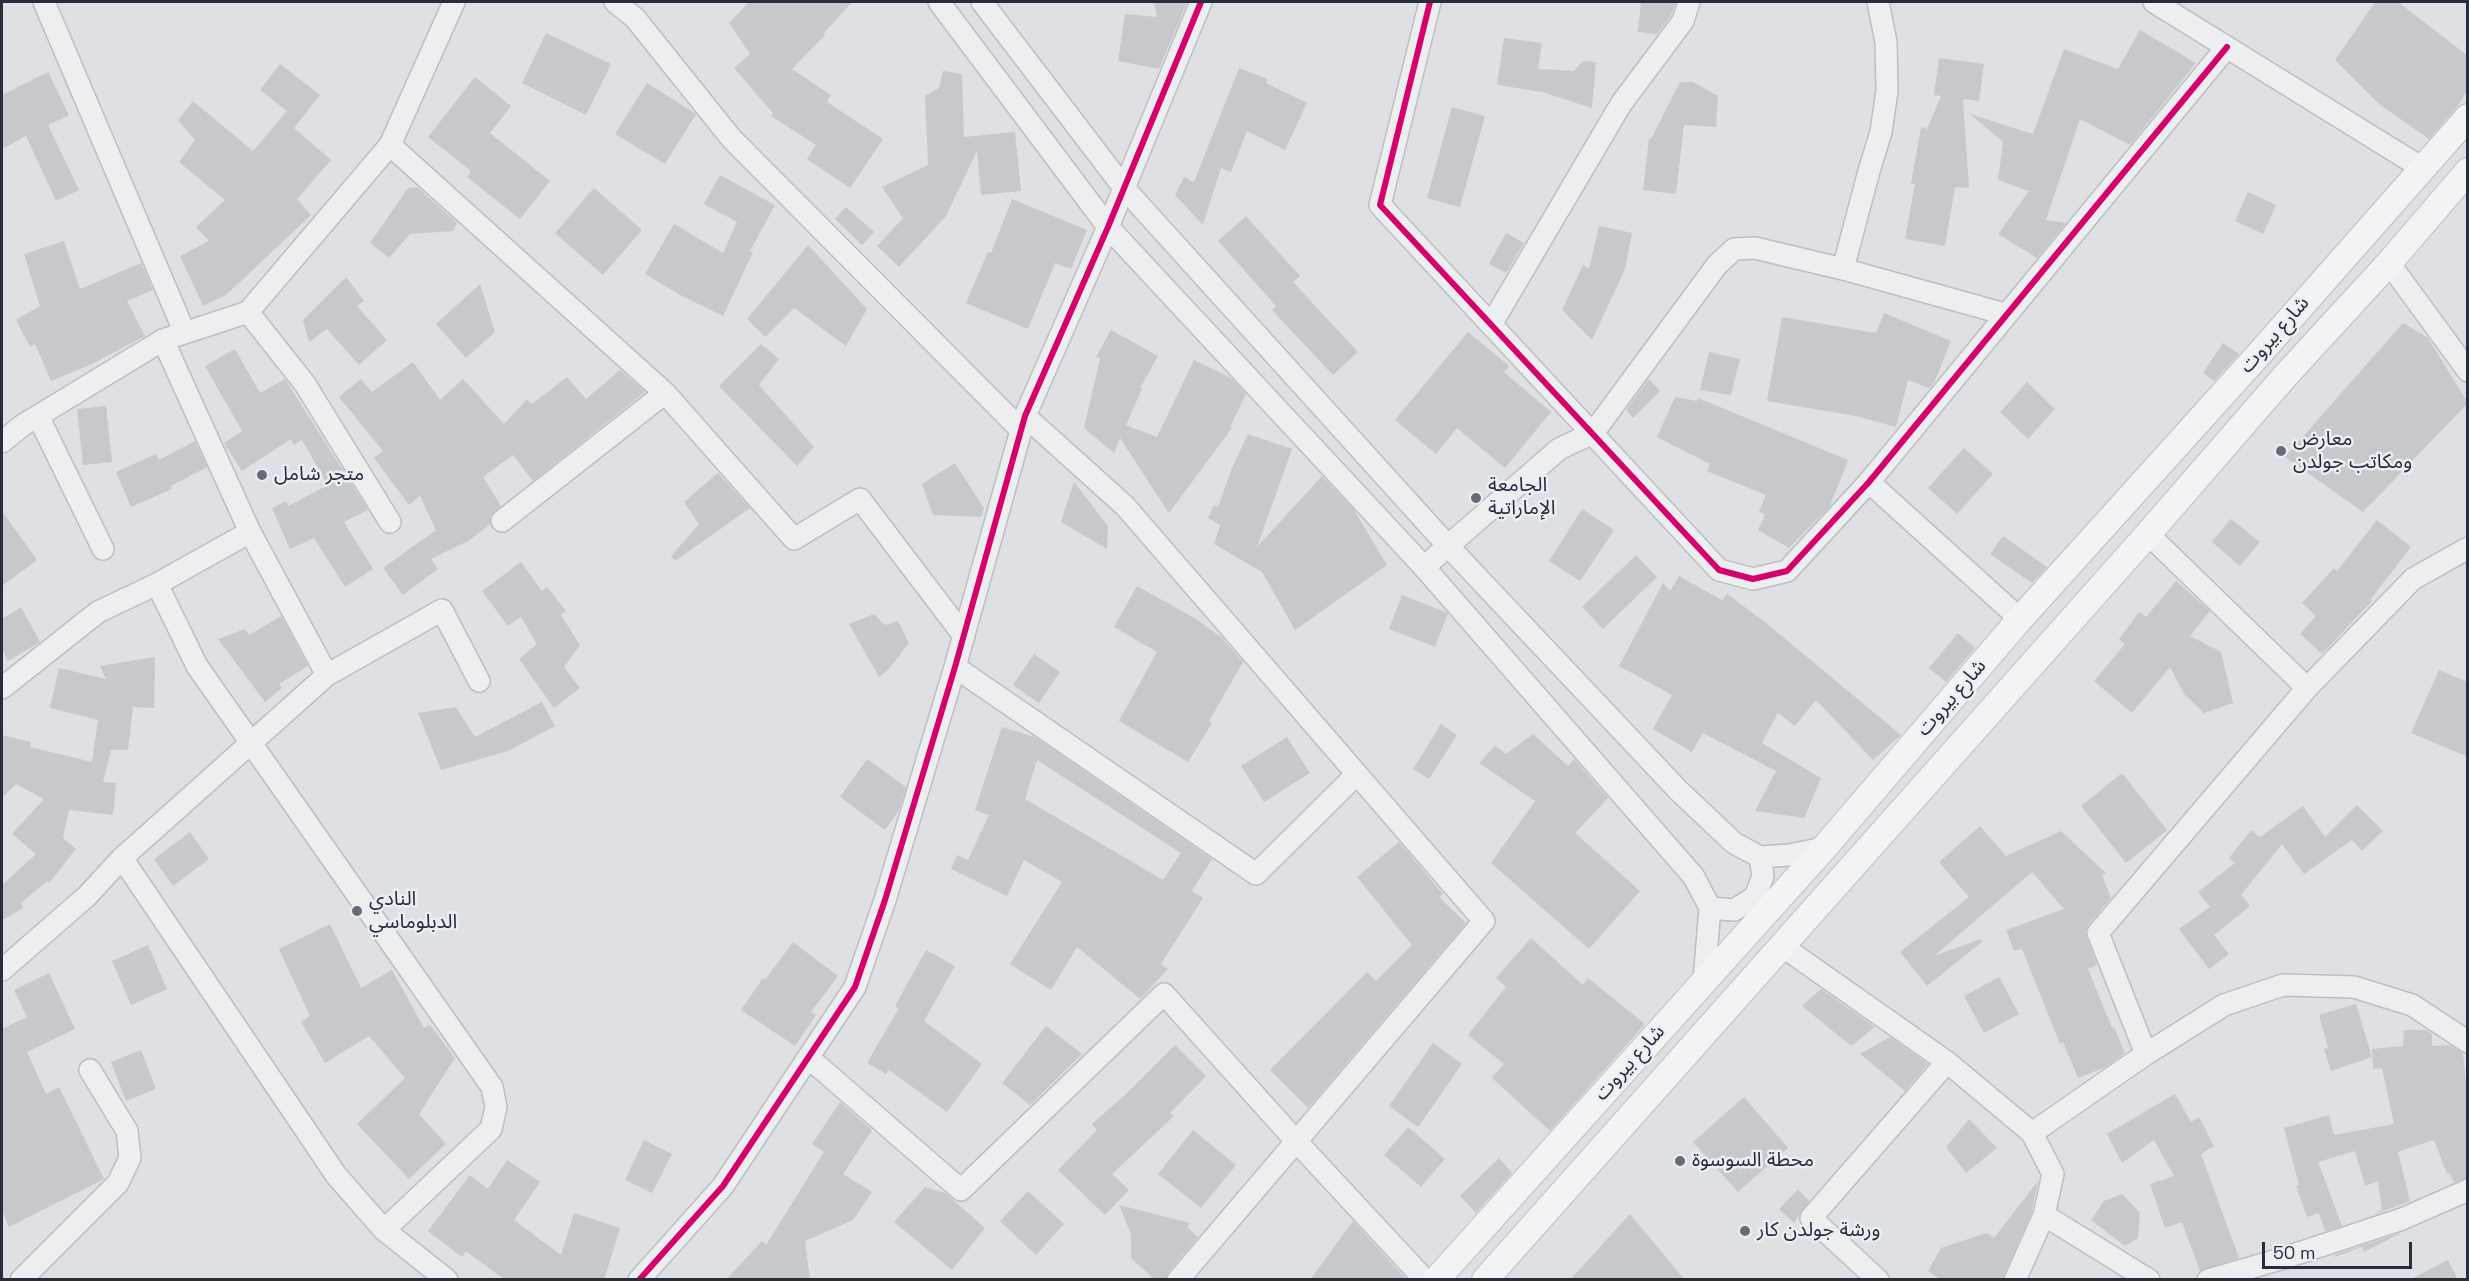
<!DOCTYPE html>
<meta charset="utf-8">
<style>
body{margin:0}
#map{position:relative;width:2469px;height:1281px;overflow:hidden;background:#dee0e3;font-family:"Space Grotesk",sans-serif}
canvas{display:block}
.frame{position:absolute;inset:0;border:3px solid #262d3b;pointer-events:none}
.scale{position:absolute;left:2262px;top:1242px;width:150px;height:27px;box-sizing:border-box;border:3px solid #262d3b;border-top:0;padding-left:8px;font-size:18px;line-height:21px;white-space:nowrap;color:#262d3b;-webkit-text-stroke:4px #ebeef4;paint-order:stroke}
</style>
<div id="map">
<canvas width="2469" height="1281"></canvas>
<div class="frame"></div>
<div class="scale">50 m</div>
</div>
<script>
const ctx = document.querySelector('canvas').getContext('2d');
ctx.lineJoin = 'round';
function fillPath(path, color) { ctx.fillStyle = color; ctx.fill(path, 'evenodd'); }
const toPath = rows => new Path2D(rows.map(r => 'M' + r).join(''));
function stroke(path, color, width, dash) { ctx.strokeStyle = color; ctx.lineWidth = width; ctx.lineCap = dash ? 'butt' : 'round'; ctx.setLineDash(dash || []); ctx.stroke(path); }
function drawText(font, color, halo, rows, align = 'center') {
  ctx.font = font + ' "Space Grotesk","Noto Sans Arabic",sans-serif'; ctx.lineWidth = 5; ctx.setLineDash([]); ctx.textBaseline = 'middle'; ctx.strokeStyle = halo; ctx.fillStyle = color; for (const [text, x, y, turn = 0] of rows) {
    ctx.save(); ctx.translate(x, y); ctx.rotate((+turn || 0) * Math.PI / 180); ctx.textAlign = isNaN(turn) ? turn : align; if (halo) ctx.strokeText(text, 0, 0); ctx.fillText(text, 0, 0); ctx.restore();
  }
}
fillPath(toPath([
 [749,2,852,2,824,33,825,35,792,69,831,95,827,102,883,139,850,188,807,159,816,145,771,116,773,113,734,68,750,54,729,23],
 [1154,2,1187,2,1159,69,1118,61,1125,14,1157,17],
 [1641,2,1676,2,1671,15,1657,34,1638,32],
 [2375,2,2398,2,2468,56,2468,89,2458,106,2429,139,2379,104,2335,60],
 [2140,30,2196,63,2130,145,2080,119,2046,220,2066,223,2037,258,1998,234,2029,191,1998,180,2003,142,1970,114,2033,134,2064,49,2118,69],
 [546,33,611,64,586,115,522,83],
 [1504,38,1542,43,1538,69,1574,71,1583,61,1596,62,1592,108,1542,92,1497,85],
 [1939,58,1984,64,1979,101,1963,99,1969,188,1955,187,1945,246,1905,239,1915,184,1911,184,1921,127,1927,129,1941,96,1934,95],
 [280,64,320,95,294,128,331,160,297,199,311,215,226,295,203,306,180,256,209,241,196,227,225,200,179,162,195,140,178,120,193,101,253,151,287,111,260,90],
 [1239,68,1268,79,1266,83,1307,103,1285,150,1247,131,1231,172,1221,168,1203,225,1175,195,1184,177,1194,182],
 [943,71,962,74,964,137,1015,132,1021,191,981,195,977,151,946,216,899,267,877,246,903,218,882,187,928,165,925,96,939,88],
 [48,72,69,115,48,125,79,190,56,201,26,136,2,149,2,95],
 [475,77,511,106,490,133,550,181,520,219,467,177,471,171,428,137],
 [1680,82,1693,82,1718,96,1716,127,1684,125,1676,194,1643,190,1649,139,1651,139],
 [647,83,696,114,665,164,615,134],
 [1452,107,1485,116,1460,207,1427,198],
 [720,175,775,205,750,251,753,252,723,316,680,295,645,274,674,224,723,253,737,222,704,204],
 [417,187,457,223,453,231,410,234,389,258,370,243,408,188],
 [594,188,642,230,603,275,555,233],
 [2248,192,2276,205,2263,234,2235,221],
 [1012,199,1087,230,1071,269,1055,263,1028,329,966,303,988,252,991,253],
 [846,207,874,232,862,245,835,219],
 [1246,216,1300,276,1293,282,1358,352,1333,375,1272,310,1276,306,1218,241],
 [1599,226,1632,233,1625,269,1592,340,1562,310,1583,265,1589,269],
 [1506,233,1524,243,1506,273,1489,264],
 [64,241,80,289,141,263,153,290,127,301,145,336,92,364,51,381,35,344,30,347,16,320,40,306,24,254],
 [808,245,867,309,846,346,794,308,765,337,747,319],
 [346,277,364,301,357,306,387,340,359,365,327,329,309,342,303,320],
 [480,284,495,332,466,358,436,324],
 [1884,313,1951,341,1934,383,1929,388,1908,380,1896,427,1856,416,1767,401,1782,317,1876,333],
 [2403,323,2428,338,2468,403,2363,512,2285,457],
 [1111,330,1158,356,1140,388,1142,389,1126,425,1157,437,1194,360,1231,378,1246,394,1230,427,1232,428,1169,513,1120,438,1114,453,1084,428,1100,359,1096,357],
 [1468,332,1509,366,1504,372,1551,412,1505,468,1457,428,1436,454,1395,420],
 [2223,343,2239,354,2214,381,2203,373],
 [761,344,779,359,759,385,814,447,797,466,719,386],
 [235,349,260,393,285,379,368,510,344,522,373,569,345,587,314,538,290,549,272,508,286,501,288,506,328,485,302,440,294,445,291,439,242,471,224,443,242,431,205,366],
 [1709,352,1740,359,1731,395,1700,390],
 [413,362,440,400,463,379,504,424,527,399,532,404,567,377,586,399,620,370,645,392,533,481,513,455,483,477,501,506,490,516,490,524,470,540,431,559,438,569,403,595,383,568,436,530,420,496,409,505,374,458,383,451,339,397,361,379,372,392],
 [1649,379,1660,391,1633,418,1626,410],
 [2027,382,2055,409,2028,439,2000,412],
 [1675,397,1697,401,1698,398,1848,460,1830,506,1789,548,1758,530,1765,515,1759,511,1766,495,1707,471,1710,464,1657,437],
 [106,406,112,462,83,465,77,409],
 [1248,434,1292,449,1257,547,1322,476,1354,510,1387,565,1295,630,1262,572,1214,544,1220,525,1208,518,1214,505,1218,507,1232,468],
 [195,441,207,467,171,486,172,489,131,507,116,472,156,454,159,460],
 [1964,448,1993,474,1957,514,1928,488],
 [955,463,984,508,981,517,933,515,922,484],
 [718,473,750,508,675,561,671,556,699,524,684,502],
 [1074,482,1108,526,1107,549,1061,522],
 [1582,509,1614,530,1580,581,1549,561],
 [2,511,37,560,2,586],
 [2231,519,2260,542,2240,566,2212,542],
 [2377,520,2411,547,2370,600,2372,601,2322,654,2300,634,2316,616,2302,603,2334,568,2337,571],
 [2003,536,2047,567,2032,583,1990,554],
 [1636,555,1657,577,1603,629,1582,607],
 [521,562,542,591,547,587,566,611,561,615,580,645,564,667,580,688,554,708,519,659,537,644,521,617,508,626,482,591],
 [1679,576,1722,600,1727,594,1765,622,1901,735,1873,760,1816,700,1795,726,1778,713,1762,743,1821,778,1804,818,1755,811,1776,771,1703,733,1692,752,1653,729,1672,695,1619,666,1663,583,1670,591],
 [2176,581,2210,611,2190,636,2221,652,2233,703,2204,713,2184,694,2170,667,2132,713,2094,681,2125,644,2119,639,2139,612,2146,617],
 [1137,586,1196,619,1222,638,1243,662,1209,721,1212,723,1188,762,1119,721,1157,652,1114,627],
 [1402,595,1448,613,1435,647,1389,629],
 [21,607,40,642,8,661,2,649,2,619],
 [874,614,885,625,898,621,909,643,888,670,879,677,849,624],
 [281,616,308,666,279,684,282,688,265,702,218,639,245,629,249,635],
 [1958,633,1975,648,1946,682,1929,668],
 [1034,654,1060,672,1039,703,1013,685],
 [155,657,154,708,133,707,128,750,111,750,103,782,116,783,113,815,69,810,63,838,76,849,49,883,47,881,21,903,23,908,2,920,2,885,36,854,12,834,44,799,16,784,2,798,2,735,31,742,30,747,92,762,98,720,50,708,59,668,106,679,100,666],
 [2439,670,2468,682,2468,757,2411,733],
 [542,702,555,726,508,751,441,770,418,713,456,707,475,737],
 [1441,724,1457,735,1429,779,1413,769],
 [1002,727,1035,737,1212,859,1192,891,1203,898,1161,964,1168,969,1140,999,1077,947,1051,990,1010,964,1062,882,1024,860,1007,896,951,869,957,855,968,860,989,815,975,810],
 [1037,760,1181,853,1163,880,1025,799],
 [1533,734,1568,766,1574,759,1608,798,1575,833,1640,891,1589,949,1491,863,1535,801,1479,763,1495,746,1506,754],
 [1287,737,1310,773,1264,802,1241,766],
 [867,759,906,787,898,812,885,830,840,797],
 [2122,773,2167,830,2126,863,2081,806],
 [2357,805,2383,831,2362,851,2352,840,2304,874,2282,844,2241,895,2250,906,2214,935,2229,954,2209,969,2179,929,2210,907,2198,892,2235,863,2229,858,2251,830,2260,837,2303,806,2325,837],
 [1980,826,2006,856,2061,831,2106,873,2102,875,2111,898,2088,925,2085,932,2097,965,2088,969,2112,1028,2114,1027,2125,1053,2106,1067,2078,1078,2063,1042,2060,1044,2022,949,2014,951,2006,930,2064,909,2032,872,1934,956,1981,939,1983,941,1927,986,1900,952,1969,897,1939,862],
 [190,832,209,859,173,886,154,859],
 [1399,842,1443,894,1439,897,1466,923,1308,1108,1270,1070,1367,972,1376,981,1412,945,1357,877],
 [330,924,361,988,392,970,424,1028,430,1025,455,1058,419,1114,446,1144,409,1179,357,1124,405,1078,369,1036,325,1063,301,1022,310,1016,279,949],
 [1531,938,1583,985,1588,978,1645,1024,1550,1131,1492,1078,1504,1064,1468,1035,1506,987,1496,978],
 [793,942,838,976,811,1012,816,1015,795,1046,741,1010,763,978,765,980],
 [148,945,167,989,131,1005,112,961],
 [926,950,955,966,924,1021,982,1064,947,1112,889,1070,886,1074,867,1063,899,1008,895,1006],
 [49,973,75,1029,27,1052,46,1094,59,1087,104,1179,9,1227,2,1211,2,1029,27,1017,14,990],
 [1999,977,2019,1014,1984,1033,1964,996],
 [1821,989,1875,1027,1851,1046,1802,1006],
 [2356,1004,2372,1057,2331,1071,2324,1049,2328,1048,2319,1015],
 [1046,1026,1082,1054,1030,1105,1002,1083],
 [2404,1030,2427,1030,2432,1034,2432,1046,2450,1045,2463,1053,2468,1104,2468,1178,2454,1182,2449,1173,2447,1174,2434,1140,2398,1152,2410,1201,2373,1215,2382,1210,2378,1181,2365,1186,2355,1151,2318,1162,2342,1226,2325,1231,2319,1213,2307,1217,2296,1186,2299,1185,2284,1128,2329,1115,2334,1135,2394,1124,2382,1068,2373,1069,2372,1049,2403,1046],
 [1890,1037,1928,1064,1905,1091,1860,1054],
 [1433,1043,1462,1064,1418,1127,1389,1106],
 [1175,1045,1206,1076,1170,1113,1174,1116,1112,1174,1129,1190,1105,1215,1058,1170,1097,1130,1092,1124,1126,1094],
 [141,1050,156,1089,126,1101,111,1062],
 [2175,1094,2191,1122,2199,1117,2214,1146,2201,1154,2239,1258,2200,1271,2182,1222,2165,1228,2150,1184,2174,1176,2154,1140,2122,1163,2107,1134],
 [1744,1097,1788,1148,1738,1192,1693,1142],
 [840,1102,872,1130,843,1174,872,1192,853,1220,805,1241,810,1280,726,1280,762,1241,766,1245,824,1152,812,1144],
 [1969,1119,1997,1148,1966,1173,1946,1147],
 [1408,1127,1445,1159,1421,1187,1384,1155],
 [1193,1130,1236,1165,1201,1208,1158,1174],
 [644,1140,672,1154,652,1193,625,1180],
 [1499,1158,1512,1173,1476,1213,1460,1196],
 [507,1160,540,1182,514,1220,561,1255,574,1213,620,1228,604,1280,505,1280,466,1251,462,1257,428,1231,470,1175,488,1189],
 [2038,1181,2032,1211,2002,1280,1942,1280,1928,1271,1941,1248,1987,1233,1994,1238],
 [925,1187,945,1193,985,1228,952,1270,894,1222],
 [1798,1189,1809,1201,1794,1223,1779,1209],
 [1028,1191,1064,1224,1036,1255,1000,1221],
 [2122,1194,2140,1213,2138,1238,2125,1246,2091,1220,2104,1201],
 [1119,1205,1190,1223,1187,1227,1198,1237,1168,1272,1166,1280,1155,1280,1131,1258,1131,1234],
 [1630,1214,1685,1280,1570,1280],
 [1353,1221,1407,1280,1310,1280],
 [2403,1232,2364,1252,2362,1247,2335,1257,2334,1255],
 [2448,1260,2458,1280,2409,1280]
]), '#c6c8cb');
const minor = toPath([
 [44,2,184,331],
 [615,2,635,18,731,138,1021,430],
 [939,2,1108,227,1424,567,1694,877,1710,908,1704,980],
 [982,2,1124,188,1448,546,1679,791,1734,843,1760,857,1789,855,1824,848],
 [1430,2,1380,205,1719,570,1753,579,1787,571,1869,482,2227,47],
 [2154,2,2422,168],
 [390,145,665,393,794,539,860,499,964,636],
 [2389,263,2468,371],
 [1843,269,1869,171,1881,132,1887,91,1886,42,1878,2],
 [248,312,305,384,390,522],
 [1492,323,1621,104,1683,21,1689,2],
 [163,340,250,532,327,675],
 [38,416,103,549],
 [1025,416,1125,506,1484,921,1178,1280],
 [2,442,23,425,163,340,248,312,390,145,454,2],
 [1869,482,2020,619],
 [502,521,665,393],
 [2148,534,2307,688],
 [1424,567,1559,449,1593,433,1717,265,1734,249,1755,248,1843,269,2005,314],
 [157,584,197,666,492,1087,496,1107,491,1129,384,1230,447,1280],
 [955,667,1256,874,1356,775],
 [2,688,98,612,157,584,250,532],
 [122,858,336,1175,384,1230],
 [1710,908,1734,910,1755,897,1763,876,1760,857],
 [1782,946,1947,1062,2032,1133,2146,1054,2224,1005,2283,985,2354,987,2412,1005,2468,1042],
 [2,970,87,896,122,858,327,675,442,610,479,681],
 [2146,1054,2098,933,2307,688,2413,579,2468,548],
 [809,1058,961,1190,1164,994,1296,1141,1425,1280],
 [2044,1215,2149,1280],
 [21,1280,118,1183,130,1158,127,1131,90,1070],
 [639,1280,723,1186,855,987,885,900,955,667,1025,416,1108,227,1201,2],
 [1878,1280,1811,1218,1947,1062],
 [2015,1280,2044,1215,2053,1174,2032,1133],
 [2208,1280,2284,1258,2402,1219,2468,1190]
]);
const major = toPath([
 [1436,1280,1824,848,2020,619,2260,353,2468,117],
 [1485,1280,2148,534,2286,375,2389,263,2468,171]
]);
stroke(minor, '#bcbec1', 24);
stroke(major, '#babdc1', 28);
stroke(minor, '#edeef0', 21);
stroke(major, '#f2f3f4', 26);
stroke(toPath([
 [1430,2,1380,205,1719,570,1753,579,1787,571,1869,482,2227,47],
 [639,1280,723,1186,855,987,885,900,955,667,1025,416,1108,227,1201,2]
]), '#d6006c', 6);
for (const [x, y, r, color] of [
 [2281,451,6,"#666c76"],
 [262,475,6,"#666c76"],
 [1476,498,6,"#666c76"],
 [357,911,6,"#666c76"],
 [1680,1161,6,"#666c76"],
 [1745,1231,6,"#666c76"]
]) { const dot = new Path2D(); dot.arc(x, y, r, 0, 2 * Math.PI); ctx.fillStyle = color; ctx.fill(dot); stroke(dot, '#ebeef4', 2); }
drawText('20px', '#262d3b', '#ebeef4', [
 ["شارع بيروت",2275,335,-49],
 ["شارع بيروت",1952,698,-49],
 ["شارع بيروت",1630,1063,-48]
]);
drawText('20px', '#262d3b', '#ebeef4', [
 ["معارض",2293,440],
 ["ومكاتب جولدن",2293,463],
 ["متجر شامل",274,475],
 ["الجامعة",1488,486],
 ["الإماراتية",1488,509],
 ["النادي",369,900],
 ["الدبلوماسي",369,923],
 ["محطة السوسوة",1692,1161],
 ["ورشة جولدن كار",1757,1231]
], 'left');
</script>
